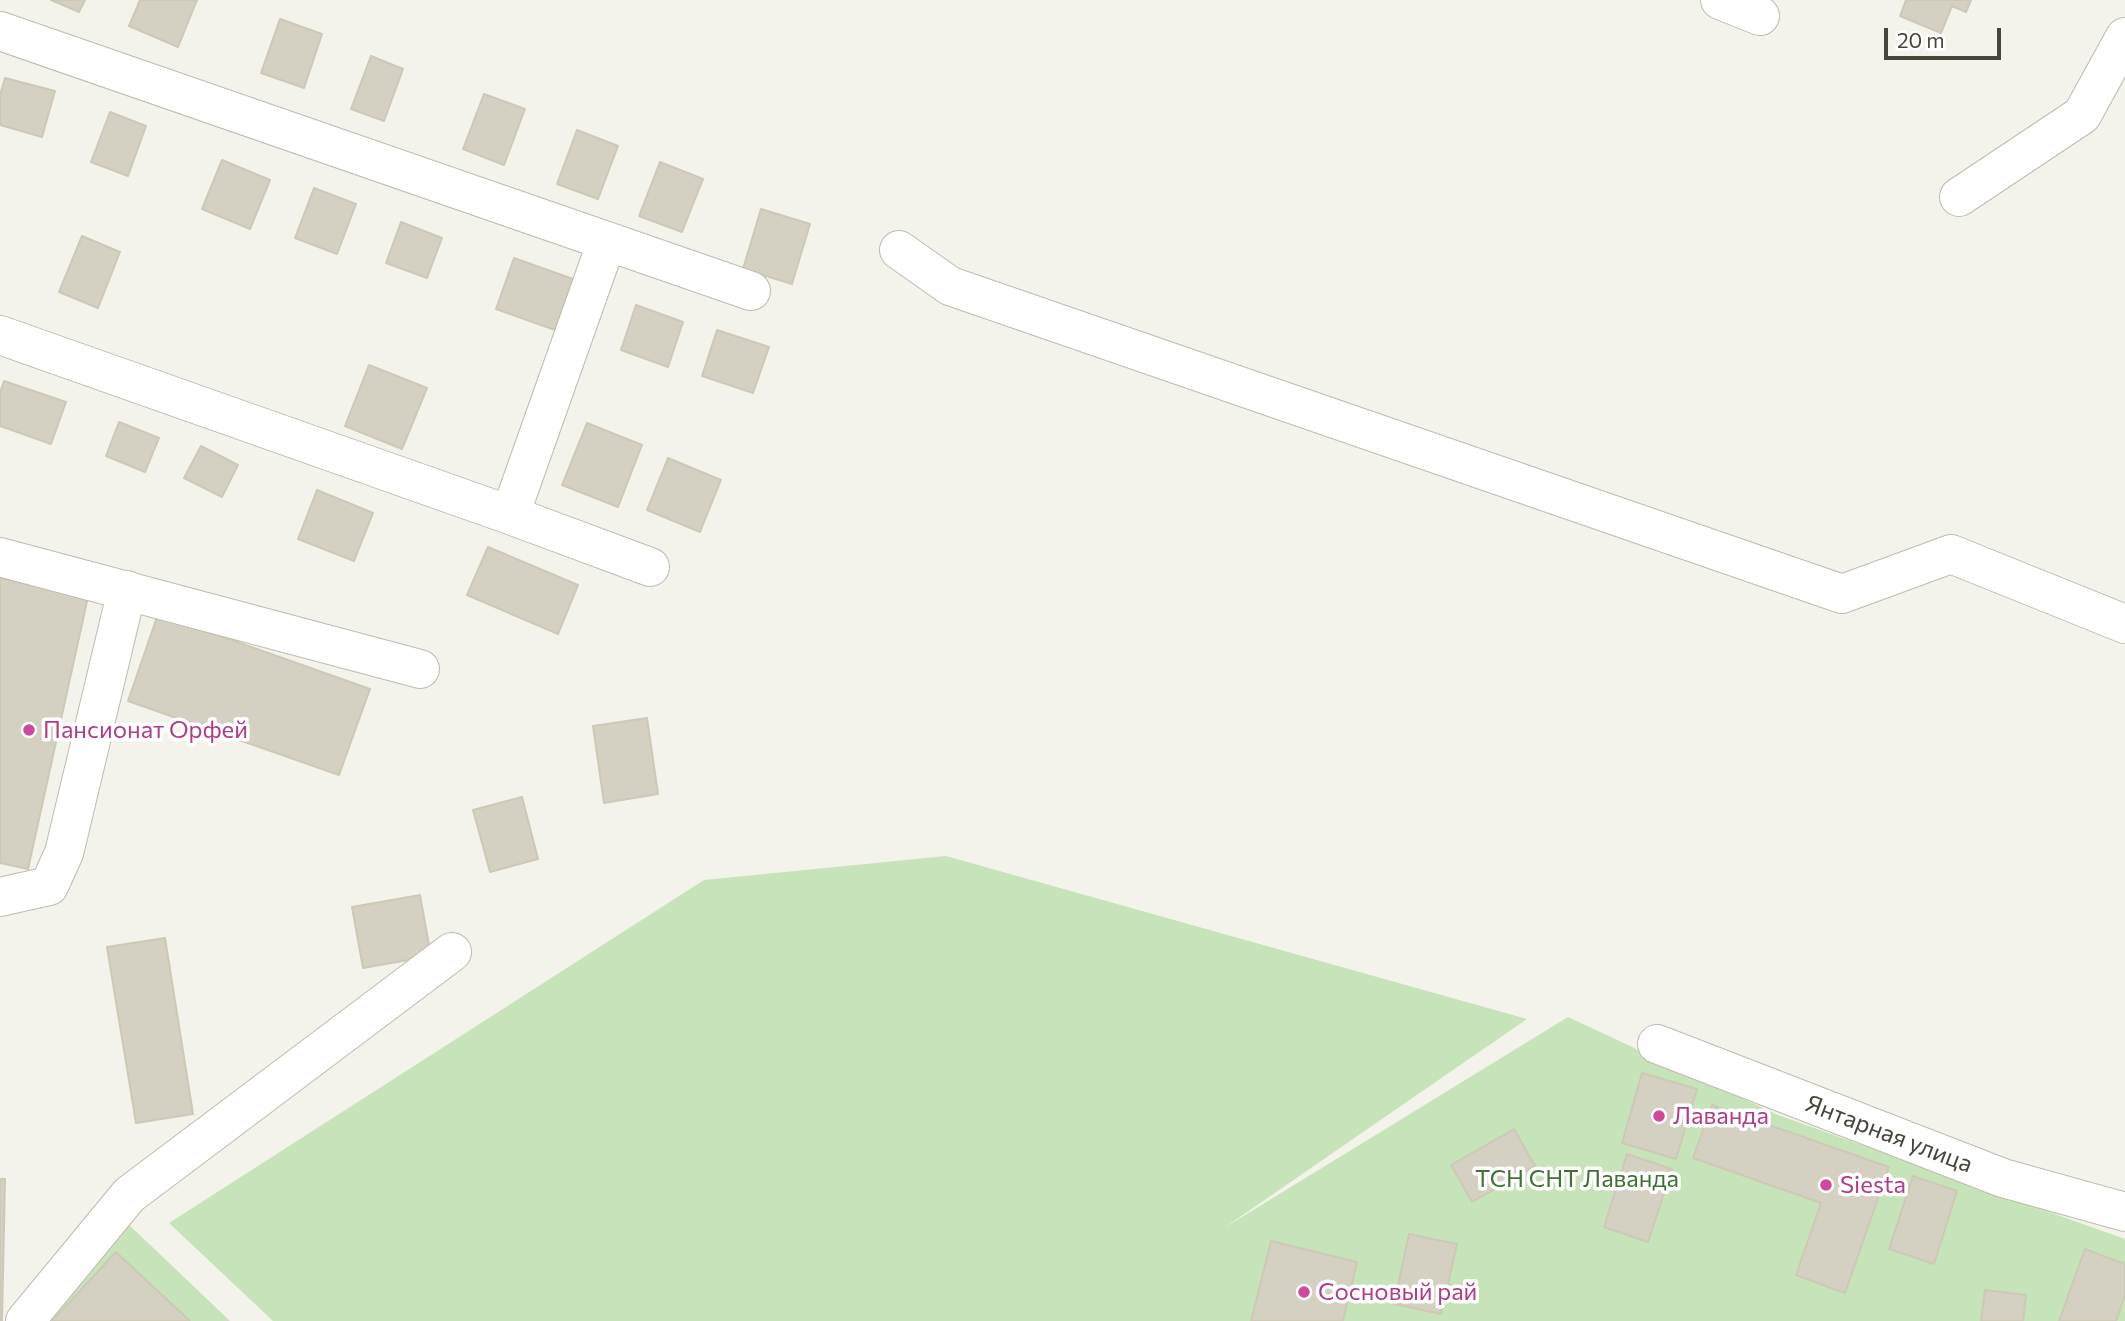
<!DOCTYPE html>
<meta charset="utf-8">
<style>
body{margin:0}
#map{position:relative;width:2125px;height:1321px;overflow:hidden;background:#f4f3eb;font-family:Commissioner,sans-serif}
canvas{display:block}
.scale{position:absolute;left:1884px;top:28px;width:117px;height:32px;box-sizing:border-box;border:4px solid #47443a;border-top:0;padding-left:9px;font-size:21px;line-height:24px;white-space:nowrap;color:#47443a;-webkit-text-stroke:5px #fff;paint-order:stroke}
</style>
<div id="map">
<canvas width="2125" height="1321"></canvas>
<div class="scale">20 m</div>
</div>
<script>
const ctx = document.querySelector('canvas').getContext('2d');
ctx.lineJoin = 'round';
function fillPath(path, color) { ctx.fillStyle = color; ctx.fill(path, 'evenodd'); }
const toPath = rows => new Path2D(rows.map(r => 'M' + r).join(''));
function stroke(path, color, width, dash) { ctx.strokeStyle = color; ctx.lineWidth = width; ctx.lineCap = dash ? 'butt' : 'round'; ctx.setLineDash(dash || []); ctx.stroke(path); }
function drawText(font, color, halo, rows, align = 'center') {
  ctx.font = font + ' Commissioner,sans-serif'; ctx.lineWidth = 7; ctx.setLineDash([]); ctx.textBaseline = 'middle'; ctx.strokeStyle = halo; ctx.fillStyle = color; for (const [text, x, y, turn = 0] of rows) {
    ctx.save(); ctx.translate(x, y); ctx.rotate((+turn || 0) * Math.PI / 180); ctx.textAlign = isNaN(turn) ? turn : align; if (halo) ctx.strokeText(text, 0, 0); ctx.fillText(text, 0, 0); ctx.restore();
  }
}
fillPath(toPath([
 [946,856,1527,1019,1224,1228,1568,1017,1778,1115,2125,1239,2125,1321,273,1321,169,1223,704,880],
 [124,1220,230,1321,41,1321]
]), '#c7e3b9');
const building = toPath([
 [51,0,85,0,79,12,51,0],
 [140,0,197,0,178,47,129,26,140,0],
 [1906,0,1971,0,1966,12,1952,6,1941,33,1900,16,1906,0],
 [280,19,322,34,304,88,261,73,280,19],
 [371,56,403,69,384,121,351,109,371,56],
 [5,78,55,91,42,137,0,125,0,95,5,78],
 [484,94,525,109,504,165,463,149,484,94],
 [110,112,146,126,128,176,91,162,110,112],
 [577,130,618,146,598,199,557,184,577,130],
 [222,160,270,180,250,229,202,209,222,160],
 [660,162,703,179,682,232,639,216,660,162],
 [314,188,356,204,337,254,295,238,314,188],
 [761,209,810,224,792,284,743,269,761,209],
 [401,222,442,238,427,278,386,263,401,222],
 [82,236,120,252,98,308,59,292,82,236],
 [514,258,573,279,555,330,496,309,514,258],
 [636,305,683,322,668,367,621,350,636,305],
 [717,330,769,347,753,393,702,376,717,330],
 [369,365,427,388,402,449,345,426,369,365],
 [4,381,66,402,51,444,0,426,0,393,4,381],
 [119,422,159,438,145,472,106,456,119,422],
 [587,423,642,445,618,507,562,485,587,423],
 [201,446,238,465,222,497,184,478,201,446],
 [668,458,721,480,700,532,647,510,668,458],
 [317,490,373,513,354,561,298,539,317,490],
 [488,547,578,585,558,634,467,595,488,547],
 [0,578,88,597,28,869,0,863,0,578],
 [158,614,370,689,339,775,128,701,158,614],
 [647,718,658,794,604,803,593,726,647,718],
 [522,797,538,859,490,872,473,810,522,797],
 [420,895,431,956,363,968,352,907,420,895],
 [165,938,193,1114,136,1123,107,947,165,938],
 [1642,1073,1697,1089,1676,1159,1622,1143,1642,1073],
 [1712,1105,1889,1167,1845,1293,1796,1275,1821,1203,1693,1158,1712,1105],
 [1514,1129,1535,1166,1472,1202,1451,1165,1514,1129],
 [1627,1154,1672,1169,1648,1242,1604,1227,1627,1154],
 [1913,1176,1957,1191,1934,1264,1889,1249,1913,1176],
 [0,1179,5,1179,2,1321,0,1321,0,1179],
 [1409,1234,1457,1244,1441,1314,1394,1304,1409,1234],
 [1271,1241,1357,1262,1343,1321,1251,1321,1271,1241],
 [2085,1249,2125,1264,2125,1295,2116,1321,2059,1321,2085,1249],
 [116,1252,190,1321,52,1321,116,1252],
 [1985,1290,2026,1295,2023,1321,1981,1321,1985,1290]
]);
fillPath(building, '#d4d0c2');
stroke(building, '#cec9b6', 2);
const minor = toPath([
 [1720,0,1760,16],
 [0,31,751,291],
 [1959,197,2082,115,2125,37],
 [899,250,950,286,1842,594,1951,554,2125,624],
 [0,335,510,515,650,567],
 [510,515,607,241],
 [0,557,420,669],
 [0,897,49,886,64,853,127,590],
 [1657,1044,2003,1178,2125,1212],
 [25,1321,129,1195,452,952]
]);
stroke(minor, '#bebcae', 40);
stroke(minor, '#fff', 38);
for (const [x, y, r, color] of [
 [29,730,7,"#d1479c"],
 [1659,1116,7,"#d1479c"],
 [1826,1185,7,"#d1479c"],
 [1304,1292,7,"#d1479c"]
]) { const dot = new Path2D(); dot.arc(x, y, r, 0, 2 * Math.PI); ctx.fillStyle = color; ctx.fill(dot); stroke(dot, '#fff', 2.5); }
drawText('24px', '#b23c85', '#fff', [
 ["Пансионат Орфей",43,730],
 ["Лаванда",1673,1116],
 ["Siesta",1840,1185],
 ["Сосновый рай",1318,1292]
], 'left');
drawText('24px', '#47443a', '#fff', [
 ["Янтарная улица",1889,1134,21]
]);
drawText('24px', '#3e7233', '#fff', [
 ["ТСН СНТ Лаванда",1577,1179]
]);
</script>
